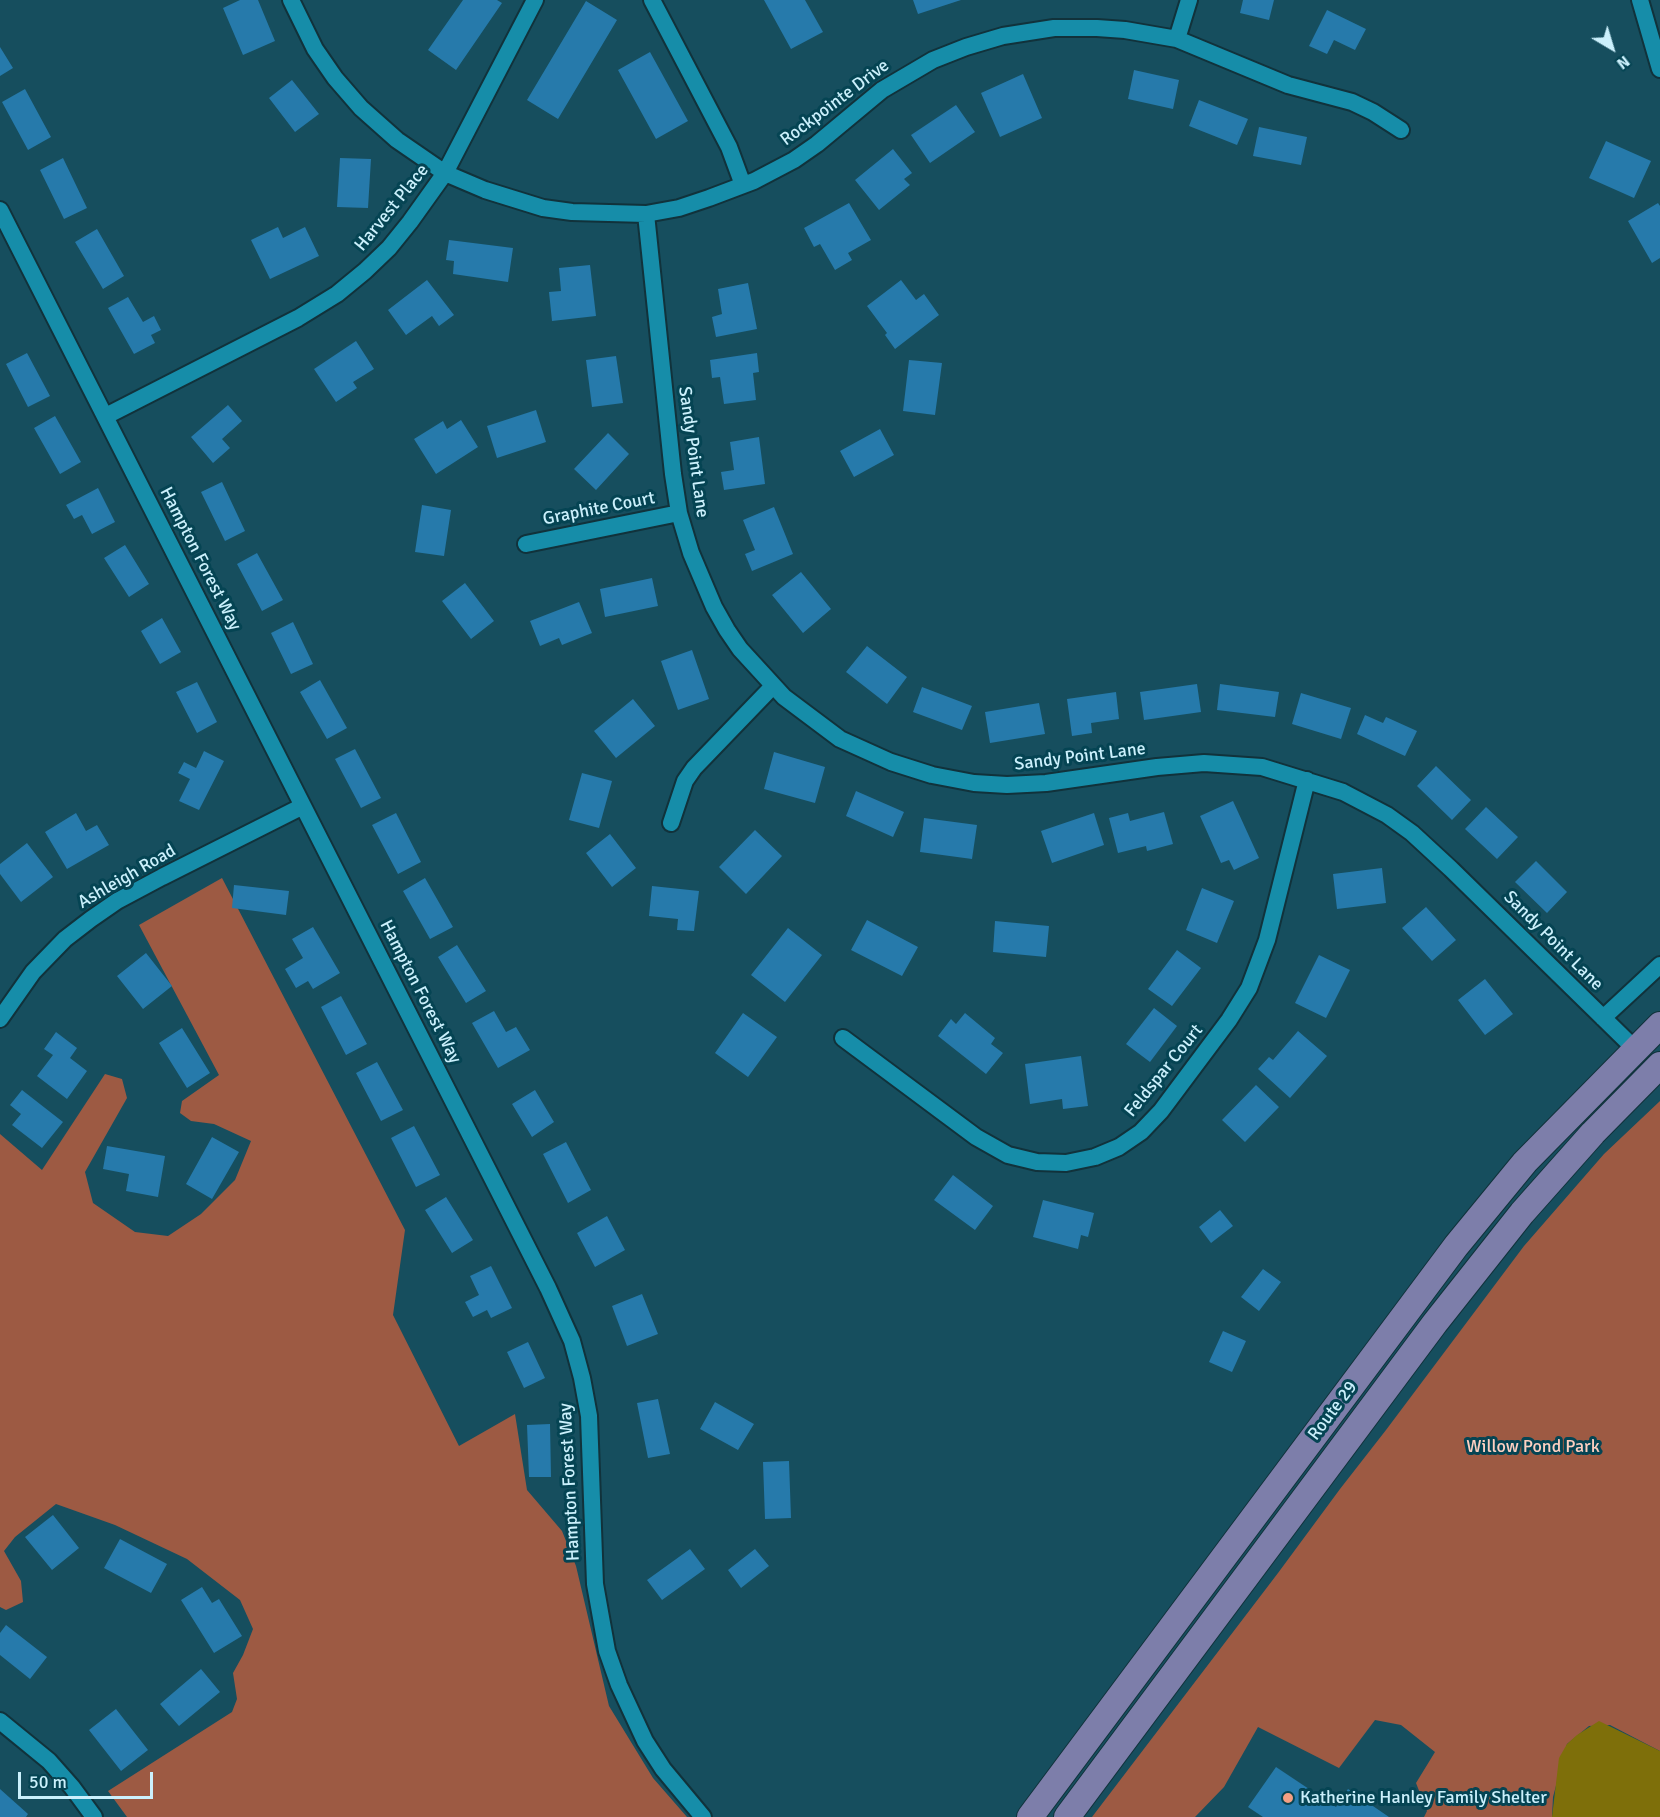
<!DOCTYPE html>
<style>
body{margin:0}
#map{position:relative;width:1660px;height:1817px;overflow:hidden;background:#164e5e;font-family:Signika,sans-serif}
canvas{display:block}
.north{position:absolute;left:1582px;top:18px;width:60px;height:60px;-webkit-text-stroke:4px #054453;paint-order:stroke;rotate:142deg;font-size:16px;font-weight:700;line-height:24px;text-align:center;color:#cbf0fc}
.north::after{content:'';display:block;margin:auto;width:21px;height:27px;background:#cbf0fc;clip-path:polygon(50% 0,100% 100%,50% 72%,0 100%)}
.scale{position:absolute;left:18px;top:1772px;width:135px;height:27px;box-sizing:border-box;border:3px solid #cbf0fc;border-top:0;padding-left:8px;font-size:18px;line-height:21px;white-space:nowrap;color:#cbf0fc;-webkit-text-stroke:4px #054453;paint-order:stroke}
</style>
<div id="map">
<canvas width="1660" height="1817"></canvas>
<div class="north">N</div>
<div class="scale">50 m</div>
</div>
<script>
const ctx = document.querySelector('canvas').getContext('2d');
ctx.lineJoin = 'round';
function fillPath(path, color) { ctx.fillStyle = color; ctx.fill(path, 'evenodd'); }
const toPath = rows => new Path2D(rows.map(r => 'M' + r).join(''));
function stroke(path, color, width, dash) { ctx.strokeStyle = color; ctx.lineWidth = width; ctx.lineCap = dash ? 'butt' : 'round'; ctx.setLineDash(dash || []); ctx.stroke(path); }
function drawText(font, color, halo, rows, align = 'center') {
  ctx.font = font + ' Signika,sans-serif'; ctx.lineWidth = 6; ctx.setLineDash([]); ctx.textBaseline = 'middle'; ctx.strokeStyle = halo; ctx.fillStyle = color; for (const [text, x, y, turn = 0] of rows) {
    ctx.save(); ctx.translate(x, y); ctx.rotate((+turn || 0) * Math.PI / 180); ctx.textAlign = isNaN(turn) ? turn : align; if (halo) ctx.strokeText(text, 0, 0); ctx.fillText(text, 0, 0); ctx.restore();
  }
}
fillPath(toPath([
 [222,878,405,1230,393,1315,459,1446,515,1414,527,1490,562,1531,576,1566,609,1706,653,1778,687,1817,127,1817,108,1791,232,1712,237,1699,233,1673,243,1655,253,1629,240,1600,187,1559,115,1525,56,1504,15,1537,4,1551,21,1581,23,1602,6,1610,0,1607,0,1134,42,1170,105,1074,122,1079,127,1098,85,1172,93,1203,135,1232,168,1236,201,1214,235,1180,251,1141,214,1124,191,1121,180,1113,182,1101,219,1075,139,925],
 [1660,1101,1660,1751,1610,1725,1589,1726,1567,1744,1553,1797,1552,1817,1424,1817,1427,1811,1416,1783,1435,1752,1401,1725,1375,1720,1339,1768,1258,1727,1224,1787,1195,1817,1092,1817,1278,1573,1340,1489,1386,1430,1524,1246,1604,1154]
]), '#9d5a43');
fillPath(toPath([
 [1599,1721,1660,1751,1660,1817,1552,1817,1559,1758,1567,1744,1577,1735]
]), '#7e6f0a');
fillPath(toPath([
 [240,0,258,0,275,41,243,55,223,8],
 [463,0,497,0,502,3,456,70,428,50],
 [764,0,805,0,823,32,791,49],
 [913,0,961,0,918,14],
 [1243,0,1274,0,1269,20,1240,13],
 [586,1,617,20,558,119,527,100],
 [1327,10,1366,29,1355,50,1334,40,1327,54,1309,46],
 [0,47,13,68,0,76],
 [650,52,688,121,656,139,618,70],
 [1134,70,1179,80,1173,109,1128,99],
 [1023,74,1042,118,1000,137,981,93],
 [292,80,319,114,295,132,269,98],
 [25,89,51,137,28,150,2,102],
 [1199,100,1248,119,1237,145,1189,126],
 [956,105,975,132,930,163,911,135],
 [1259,127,1307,137,1301,165,1253,156],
 [1606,141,1651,161,1634,198,1589,178],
 [893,149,912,173,904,179,910,185,879,210,855,180],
 [63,158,87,208,64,219,40,170],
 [340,158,371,159,368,208,337,207],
 [849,203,871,240,848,253,852,260,835,270,820,244,814,247,804,228],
 [1658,203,1660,206,1660,258,1652,263,1628,221],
 [278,227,283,238,305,227,319,256,270,279,251,240],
 [97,229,124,276,103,289,75,242],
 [449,240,513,248,508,282,453,274,454,261,446,260],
 [590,265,596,316,552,321,549,292,561,291,559,268],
 [427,280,454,315,439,326,432,316,406,335,388,310],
 [901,280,916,300,924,294,939,315,895,349,885,335,887,333,867,306],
 [748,283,757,329,716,337,712,317,722,314,718,289],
 [128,297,143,322,154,316,161,330,151,335,155,343,134,354,108,308],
 [356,341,374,369,353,382,357,388,336,402,314,369],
 [27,353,50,396,28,407,6,364],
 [757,353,759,372,753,373,756,400,724,404,720,377,712,378,710,360],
 [616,356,623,403,592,407,586,360],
 [909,360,942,363,935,415,903,411],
 [228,405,242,421,222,439,230,448,213,463,191,437],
 [536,410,546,442,497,458,487,426],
 [55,416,81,462,60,474,34,428],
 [461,420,478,447,436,474,414,439,443,421,447,429],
 [880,429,894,455,854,477,840,451],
 [608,433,629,454,596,490,574,469],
 [759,437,765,484,724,490,721,472,734,470,730,442],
 [222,482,245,531,225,541,201,492],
 [98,488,115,522,92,534,82,515,74,519,66,505],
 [422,505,451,510,444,556,415,552],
 [774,507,793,554,752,571,745,554,755,550,743,520],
 [125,545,149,584,129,597,104,558],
 [257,553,283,600,262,611,237,564],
 [801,572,831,609,803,633,772,595],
 [652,578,658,606,605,617,600,589],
 [465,583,494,621,471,639,442,601],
 [579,602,592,633,562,645,559,638,540,646,530,621],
 [162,618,181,652,160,664,141,631],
 [293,622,313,664,291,674,271,633],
 [867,646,907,677,887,704,846,672],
 [692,650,709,699,678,710,661,661],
 [320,680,347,728,327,739,300,692],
 [197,682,217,722,197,733,176,692],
 [1197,684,1201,712,1144,720,1140,692],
 [1220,684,1279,692,1275,717,1217,710],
 [922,687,972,706,962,730,913,712],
 [1116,692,1119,719,1091,723,1092,733,1072,736,1067,699],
 [1301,693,1351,708,1341,739,1292,724],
 [633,699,655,726,616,758,594,731],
 [1039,703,1045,734,990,743,985,712],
 [1365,715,1383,723,1386,717,1417,731,1405,756,1357,734],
 [355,749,381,798,361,808,335,759],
 [204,751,224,761,199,810,179,801,190,779,178,773,184,762,196,768],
 [774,752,825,767,815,803,764,789],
 [1436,766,1471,800,1452,820,1417,786],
 [582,773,612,781,599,828,569,820],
 [856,791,904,812,893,837,846,816],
 [1233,801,1259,858,1234,870,1229,860,1221,863,1200,816],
 [1486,807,1518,837,1497,859,1465,829],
 [1164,812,1173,844,1147,851,1146,846,1118,853,1109,818,1128,813,1130,821],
 [76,813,86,831,97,825,109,845,67,869,45,832],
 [396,813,421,862,398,874,372,825],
 [1094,813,1104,845,1052,863,1041,831],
 [924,818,977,825,972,859,920,852],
 [755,830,782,856,746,894,719,867],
 [610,834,636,868,612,887,586,853],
 [27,843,53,877,21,902,0,874,0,864],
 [1536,861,1567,892,1547,913,1515,882],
 [1382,868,1386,903,1337,909,1333,874],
 [425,878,453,927,430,939,403,891],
 [234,885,289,891,286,915,232,908],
 [652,886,699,891,694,931,677,930,678,919,649,916],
 [1202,888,1234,901,1217,943,1186,930],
 [1426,907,1456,940,1432,961,1402,928],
 [867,920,918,947,902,976,851,950],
 [995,921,1049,926,1046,957,993,952],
 [313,927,340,973,313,989,308,981,296,988,285,969,303,958,292,939],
 [788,928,822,955,785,1002,751,975],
 [457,945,486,991,466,1003,438,957],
 [1177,950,1201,968,1172,1006,1148,989],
 [146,953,172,986,143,1009,117,976],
 [1319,955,1350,970,1326,1018,1295,1003],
 [1485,979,1513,1014,1485,1035,1458,1000],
 [341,996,367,1044,346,1055,321,1007],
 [1154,1008,1177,1026,1150,1062,1126,1044],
 [494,1011,506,1032,516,1027,530,1050,498,1068,472,1023],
 [743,1013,777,1037,748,1077,715,1053],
 [965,1013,995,1038,991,1044,1003,1053,986,1074,938,1036,951,1019,956,1024],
 [182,1028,210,1073,187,1088,159,1043],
 [1298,1031,1327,1056,1290,1098,1258,1069,1269,1057,1273,1060],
 [56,1032,77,1048,70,1058,87,1071,67,1099,37,1076,53,1055,44,1049],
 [1081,1056,1088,1106,1063,1109,1062,1099,1030,1104,1025,1064],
 [377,1062,403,1110,381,1121,356,1073],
 [1256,1085,1279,1107,1245,1142,1222,1120],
 [22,1090,63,1122,42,1148,12,1125,21,1114,10,1105],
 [535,1090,554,1122,532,1137,512,1104],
 [414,1126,440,1175,416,1187,391,1138],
 [212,1137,239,1152,212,1199,186,1184],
 [566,1142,591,1190,568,1203,543,1154],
 [107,1146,165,1156,158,1197,126,1191,129,1174,103,1169],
 [953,1175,993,1206,975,1230,934,1200],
 [446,1197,473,1240,452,1253,425,1210],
 [1043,1200,1094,1213,1088,1237,1081,1235,1078,1249,1033,1237],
 [1220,1210,1233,1226,1211,1243,1199,1227],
 [607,1216,625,1250,595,1267,577,1233],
 [491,1266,512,1308,491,1318,487,1310,473,1317,465,1302,479,1295,470,1276],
 [1263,1269,1281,1282,1259,1311,1241,1297],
 [642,1294,658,1334,627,1346,612,1306],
 [1223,1331,1246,1341,1232,1372,1209,1362],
 [528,1342,545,1378,524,1388,507,1352],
 [658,1399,670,1454,648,1458,637,1403],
 [715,1402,754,1424,738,1450,700,1429],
 [550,1424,551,1477,529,1477,527,1425],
 [789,1461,791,1518,765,1519,763,1462],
 [53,1515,79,1548,52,1570,25,1537],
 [120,1539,167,1564,151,1593,104,1568],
 [690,1549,705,1569,662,1600,647,1580],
 [755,1549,769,1566,741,1588,728,1570],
 [202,1587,212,1603,219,1599,242,1636,214,1653,181,1600],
 [6,1625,47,1657,30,1679,0,1655,0,1633],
 [201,1669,220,1692,179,1726,160,1704],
 [116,1709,148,1750,121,1771,89,1730],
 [1276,1767,1336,1807,1348,1789,1389,1817,1263,1817,1248,1807],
 [0,1789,28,1814,26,1817,0,1817]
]), '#267aab');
const street = toPath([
 [291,0,315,49,335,78,361,108,397,140,445,173,485,190,543,208,572,212,646,214,679,208,709,198,754,181,794,160,817,144,882,90,933,60,966,47,1003,36,1054,28,1097,28,1125,30,1177,39,1288,85,1352,102,1373,112,1401,130],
 [652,0,729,147,743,185],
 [1640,0,1660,69],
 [1177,39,1189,0],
 [0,210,548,1288,572,1341,582,1378,589,1416,595,1584,607,1651,619,1685,645,1741,663,1769,703,1817],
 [646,214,673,474,679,513,691,553,714,607,727,630,740,649,784,697,840,739,891,762,932,775,974,783,1007,785,1046,783,1157,767,1204,763,1262,767,1343,792,1387,815,1412,833,1451,869,1635,1049],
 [106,416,298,318,337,294,365,271,389,248,410,222,445,173,535,0],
 [526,544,679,513],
 [671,823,685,781,694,768,773,686],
 [1603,1018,1660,965],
 [0,1019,33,972,65,939,91,919,117,901,162,877,303,806],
 [843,1038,976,1137,1008,1155,1037,1162,1066,1163,1095,1157,1119,1147,1141,1132,1161,1111,1229,1020,1249,988,1267,940,1307,780],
 [0,1721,49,1761,72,1787,94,1817]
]);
const primary = toPath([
 [1030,1817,1456,1246,1525,1162,1660,1025],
 [1067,1817,1435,1323,1522,1213,1593,1133,1660,1065]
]);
stroke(street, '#11323b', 20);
stroke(primary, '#11323b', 28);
stroke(street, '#168da9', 16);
stroke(primary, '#7d7eaa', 26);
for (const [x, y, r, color] of [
 [1288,1798,6,"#f39f83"]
]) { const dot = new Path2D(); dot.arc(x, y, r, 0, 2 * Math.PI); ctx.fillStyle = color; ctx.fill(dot); stroke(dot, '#054453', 2); }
drawText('18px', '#cbf0fc', '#054453', [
 ["Rockpointe Drive",835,103,-37],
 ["Harvest Place",392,208,-51],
 ["Sandy Point Lane",693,452,82],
 ["Graphite Court",599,509,-11],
 ["Hampton Forest Way",200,559,63],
 ["Sandy Point Lane",1080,757,-7],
 ["Ashleigh Road",127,877,-30],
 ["Sandy Point Lane",1553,941,45],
 ["Hampton Forest Way",420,992,63],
 ["Feldspar Court",1164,1071,-51],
 ["Route 29",1333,1411,-53],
 ["Hampton Forest Way",570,1482,-93]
]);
drawText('18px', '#fed0c1', '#054453', [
 ["Willow Pond Park",1533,1447]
]);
drawText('18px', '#cbf0fc', '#054453', [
 ["Katherine Hanley Family Shelter",1300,1798]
], 'left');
</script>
